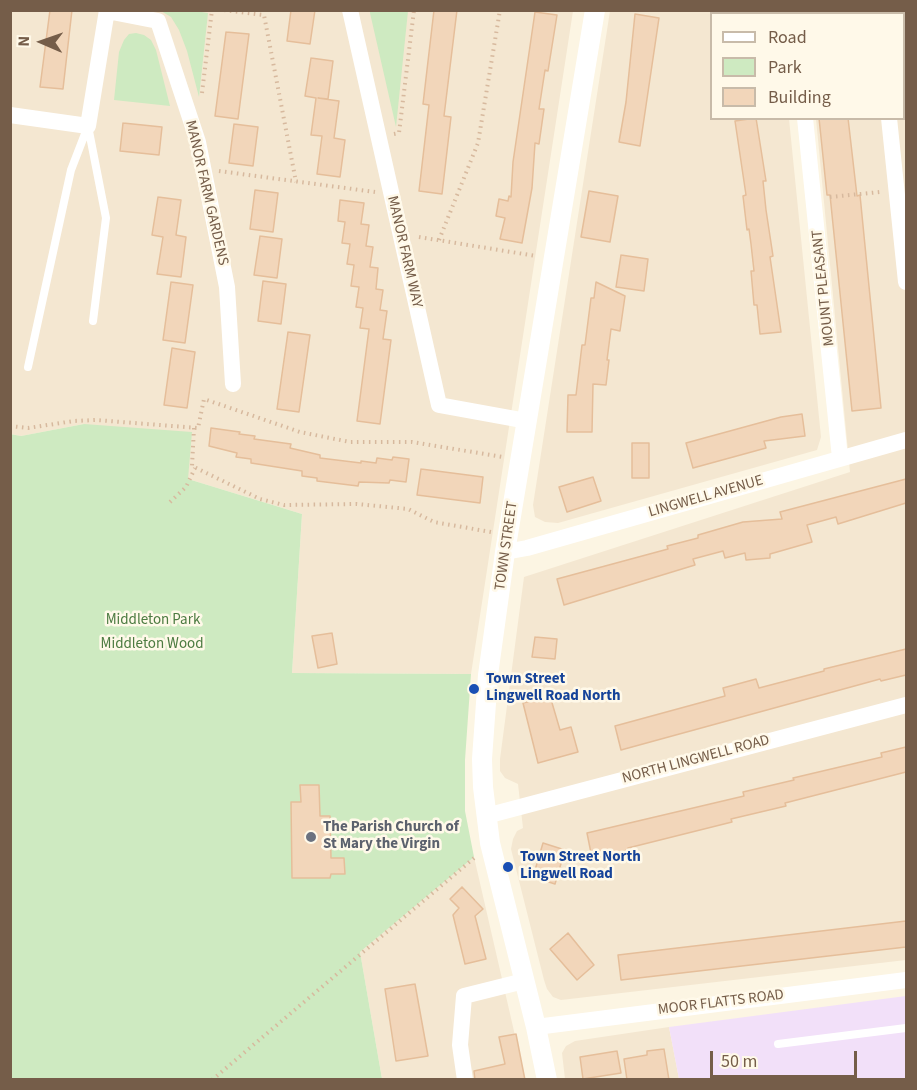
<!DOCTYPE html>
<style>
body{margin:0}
#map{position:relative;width:917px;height:1090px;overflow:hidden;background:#fcf5e3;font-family:"Source Sans 3",sans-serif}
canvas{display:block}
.frame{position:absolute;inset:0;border:12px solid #755d49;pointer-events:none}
.legend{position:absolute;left:710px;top:12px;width:195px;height:108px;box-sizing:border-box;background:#fff9e9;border:2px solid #c8bba9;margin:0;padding:8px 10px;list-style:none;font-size:18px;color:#755d49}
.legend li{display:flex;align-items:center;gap:12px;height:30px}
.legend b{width:30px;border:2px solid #c8bba9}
.north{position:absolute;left:12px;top:12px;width:60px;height:60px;-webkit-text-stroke:4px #fff9e9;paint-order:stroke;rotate:272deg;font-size:16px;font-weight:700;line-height:24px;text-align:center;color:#755d49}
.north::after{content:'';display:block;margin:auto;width:21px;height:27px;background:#755d49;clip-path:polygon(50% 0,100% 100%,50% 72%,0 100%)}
.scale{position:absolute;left:710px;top:1051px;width:147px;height:27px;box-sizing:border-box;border:3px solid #755d49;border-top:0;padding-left:8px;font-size:18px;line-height:21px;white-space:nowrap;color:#755d49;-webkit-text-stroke:4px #fff9e9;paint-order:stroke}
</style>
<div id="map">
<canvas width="917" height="1090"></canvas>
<div class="frame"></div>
<ul class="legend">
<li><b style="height:8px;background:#fff"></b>Road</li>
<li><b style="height:16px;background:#ceeac1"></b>Park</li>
<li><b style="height:16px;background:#f2d6ba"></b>Building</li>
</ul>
<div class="north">N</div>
<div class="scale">50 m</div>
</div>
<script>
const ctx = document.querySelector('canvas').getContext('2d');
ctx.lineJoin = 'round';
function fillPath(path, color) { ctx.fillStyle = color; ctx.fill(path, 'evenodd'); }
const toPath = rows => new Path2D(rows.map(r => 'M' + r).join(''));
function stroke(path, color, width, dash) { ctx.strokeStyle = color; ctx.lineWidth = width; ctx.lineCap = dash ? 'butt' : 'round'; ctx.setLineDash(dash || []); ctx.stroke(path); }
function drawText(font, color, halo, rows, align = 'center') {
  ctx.font = font + ' "Source Sans 3",sans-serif'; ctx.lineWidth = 5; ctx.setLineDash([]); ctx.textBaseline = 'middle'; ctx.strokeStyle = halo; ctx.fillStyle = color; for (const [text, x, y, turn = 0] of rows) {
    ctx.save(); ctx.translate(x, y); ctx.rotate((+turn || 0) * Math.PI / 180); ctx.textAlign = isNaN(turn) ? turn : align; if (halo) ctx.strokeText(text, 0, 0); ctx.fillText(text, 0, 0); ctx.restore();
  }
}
fillPath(toPath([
 [10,11,573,11,471,674,292,673,302,514,188,479,84,424,21,436,11,434],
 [610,11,775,11,776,13,712,14,712,118,789,119,821,437,817,450,558,523,545,522,535,517,533,505],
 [805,11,906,11,906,960,561,1000,553,997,547,989,544,980,511,849,513,839,517,831,523,828,518,784,505,778,500,771,500,759,524,577,850,472,816,119,904,118,904,14,805,14],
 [474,857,525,1079,382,1079,360,952],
 [669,1027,679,1079,565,1079,562,1053,566,1046,575,1041]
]), '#f4e7d1');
fillPath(toPath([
 [906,996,906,1079,679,1079,669,1027]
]), '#f2e0f9');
fillPath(toPath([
 [189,10,208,13,199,97,187,51,179,30,171,17,161,11],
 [370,11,408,11,396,127,370,13],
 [136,33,144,35,151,40,156,50,170,106,114,100,119,52,124,40,129,34],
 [84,424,192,432,188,479,302,514,292,673,471,674,465,760,465,811,474,857,360,952,382,1079,11,1079,10,434,21,436]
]), '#ceeac1');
const building = toPath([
 [50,10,72,10,63,89,40,87,50,10],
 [291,10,315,10,310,44,287,41,291,10],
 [434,10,457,10,444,116,451,117,442,194,419,191,429,105,423,104,434,10],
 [535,12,557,15,548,71,545,70,539,109,544,109,539,144,535,143,532,188,522,243,500,239,505,218,496,216,499,199,508,201,509,196,511,197,513,162,535,12],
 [635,14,659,18,640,146,619,142,626,102,635,14],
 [226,32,249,34,238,119,215,116,226,32],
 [311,58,333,61,328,99,318,98,339,101,334,138,345,140,340,177,317,174,322,136,311,135,316,98,305,96,311,58],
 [756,118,766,181,763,181,766,210,773,256,770,257,781,332,760,334,757,305,754,305,751,271,754,271,751,244,749,229,747,230,743,196,746,195,735,121,756,118],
 [819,118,848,118,857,196,860,195,881,408,852,411,830,195,827,195,819,118],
 [123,123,162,127,159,155,120,151,123,123],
 [234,124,258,127,253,166,229,163,234,124],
 [255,190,278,193,273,232,250,229,255,190],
 [589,191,618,196,610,242,581,237,589,191],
 [158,197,181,200,176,235,186,237,181,277,157,274,163,237,152,235,158,197],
 [340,200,364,203,361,224,369,225,366,246,373,247,370,267,378,268,376,289,383,290,380,310,387,311,383,339,391,340,380,424,357,421,369,329,360,328,363,308,356,307,359,287,351,286,354,265,347,264,350,244,342,243,345,222,338,221,340,200],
 [260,236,282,239,277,278,254,275,260,236],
 [621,255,648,259,644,291,616,287,621,255],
 [263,281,286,284,281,324,258,321,263,281],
 [171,282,193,285,185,343,163,340,171,282],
 [596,282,625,296,620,331,611,329,607,360,609,360,606,385,593,384,592,432,567,432,568,395,576,395,582,345,585,345,591,298,594,298,596,282],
 [288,332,310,335,299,412,277,409,288,332],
 [172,348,195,352,187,408,164,405,172,348],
 [802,414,805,436,764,441,766,448,693,468,686,443,781,417,802,414],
 [211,428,240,432,239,434,255,436,254,439,291,444,290,448,320,455,320,458,361,463,361,461,376,463,377,458,392,460,393,457,409,459,406,482,390,480,389,483,359,482,358,486,317,481,317,478,302,476,302,471,251,463,251,459,236,457,237,453,209,446,211,428],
 [632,443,649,443,649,478,632,478,632,443],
 [421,469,483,477,480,503,417,495,421,469],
 [593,477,601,501,567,512,559,487,593,477],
 [906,479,906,503,838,524,836,517,807,525,812,542,770,554,770,558,746,560,745,553,725,558,723,551,693,559,695,565,564,605,557,579,668,549,667,546,698,538,698,535,743,522,782,519,780,512,906,479],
 [332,633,337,664,318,668,312,636,332,633],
 [535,637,557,639,555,659,532,657,535,637],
 [906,649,906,675,881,681,880,679,621,750,615,726,725,696,723,688,756,679,759,688,824,671,824,669,906,649],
 [550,696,560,730,571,727,578,752,538,763,523,703,550,696],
 [906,747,906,772,785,803,786,806,731,819,732,822,628,848,628,850,592,858,587,833,744,796,743,792,794,780,793,778,882,757,881,753,906,747],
 [300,785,319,785,320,816,330,816,331,858,344,858,345,874,331,874,330,878,292,878,291,802,301,802,300,785],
 [543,843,565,850,555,884,533,877,543,843],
 [462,887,483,909,475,916,486,959,465,964,453,915,459,908,450,899,462,887],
 [906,921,906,947,621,980,618,955,906,921],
 [568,933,594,965,577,980,550,949,568,933],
 [415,984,428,1056,396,1061,385,989,415,984],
 [516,1034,525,1080,475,1080,474,1071,505,1064,499,1037,516,1034],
 [664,1049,669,1080,627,1080,624,1059,647,1055,647,1051,664,1049],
 [617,1051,621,1073,583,1079,580,1057,617,1051]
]);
fillPath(building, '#f2d6ba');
stroke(building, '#e5be9a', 1.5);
stroke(toPath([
 [224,10,264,15,296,182],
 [202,93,212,10],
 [394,134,399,133,414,10],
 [219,171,375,192],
 [830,197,880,192],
 [419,237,536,256],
 [439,240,478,143,500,10],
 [10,426,28,428,74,421,96,420,198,428,204,399,300,432,350,442,412,442,503,457],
 [194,428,192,466,260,499,284,505,357,504,408,509,434,522,491,532],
 [170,502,186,487,195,468],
 [212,1080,474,858]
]), '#d7b99e', 4, [1.5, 4.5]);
stroke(toPath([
 [88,126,106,218,93,321],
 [28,367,71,170,88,126],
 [778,1044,906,1028]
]), '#fff', 8);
stroke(toPath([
 [350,10,439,405,527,421],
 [792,10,793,14],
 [878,10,878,14],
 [107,11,158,21,198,142,227,287,233,384],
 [10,115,88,126,107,10],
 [805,118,840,458],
 [889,118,906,282],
 [505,552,527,548,906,440],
 [486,816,906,705],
 [536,1027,906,980],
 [465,1080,460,1045,464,996,524,981]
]), '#fff', 16);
stroke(toPath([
 [547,1080,536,1027,490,843,483,787,482,759,488,675,505,552,595,10]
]), '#fff', 20);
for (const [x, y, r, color] of [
 [474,689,6,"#1a4fb4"],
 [311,837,6,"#6b7280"],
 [508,867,6,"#1a4fb4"]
]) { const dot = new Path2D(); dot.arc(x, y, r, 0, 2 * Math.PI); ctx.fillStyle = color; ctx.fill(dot); stroke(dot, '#fff9e9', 2); }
drawText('15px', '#755d49', '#fff9e9', [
 ["MANOR FARM GARDENS",206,193,77],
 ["MANOR FARM WAY",404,252,77],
 ["MOUNT PLEASANT",824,288,-96],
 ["LINGWELL AVENUE",706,497,-16],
 ["TOWN STREET",507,546,-82],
 ["NORTH LINGWELL ROAD",696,760,-15],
 ["MOOR FLATTS ROAD",721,1003,-7]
]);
drawText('15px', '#4c7b41', '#fff9e9', [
 ["Middleton Park",153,621],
 ["Middleton Wood",152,645]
]);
drawText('bold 15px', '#164399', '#fff9e9', [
 ["Town Street",486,680],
 ["Lingwell Road North",486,697],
 ["Town Street North",520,858],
 ["Lingwell Road",520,875]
], 'left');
drawText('bold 15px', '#5b616d', '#fff9e9', [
 ["The Parish Church of",323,828],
 ["St Mary the Virgin",323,845]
], 'left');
</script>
